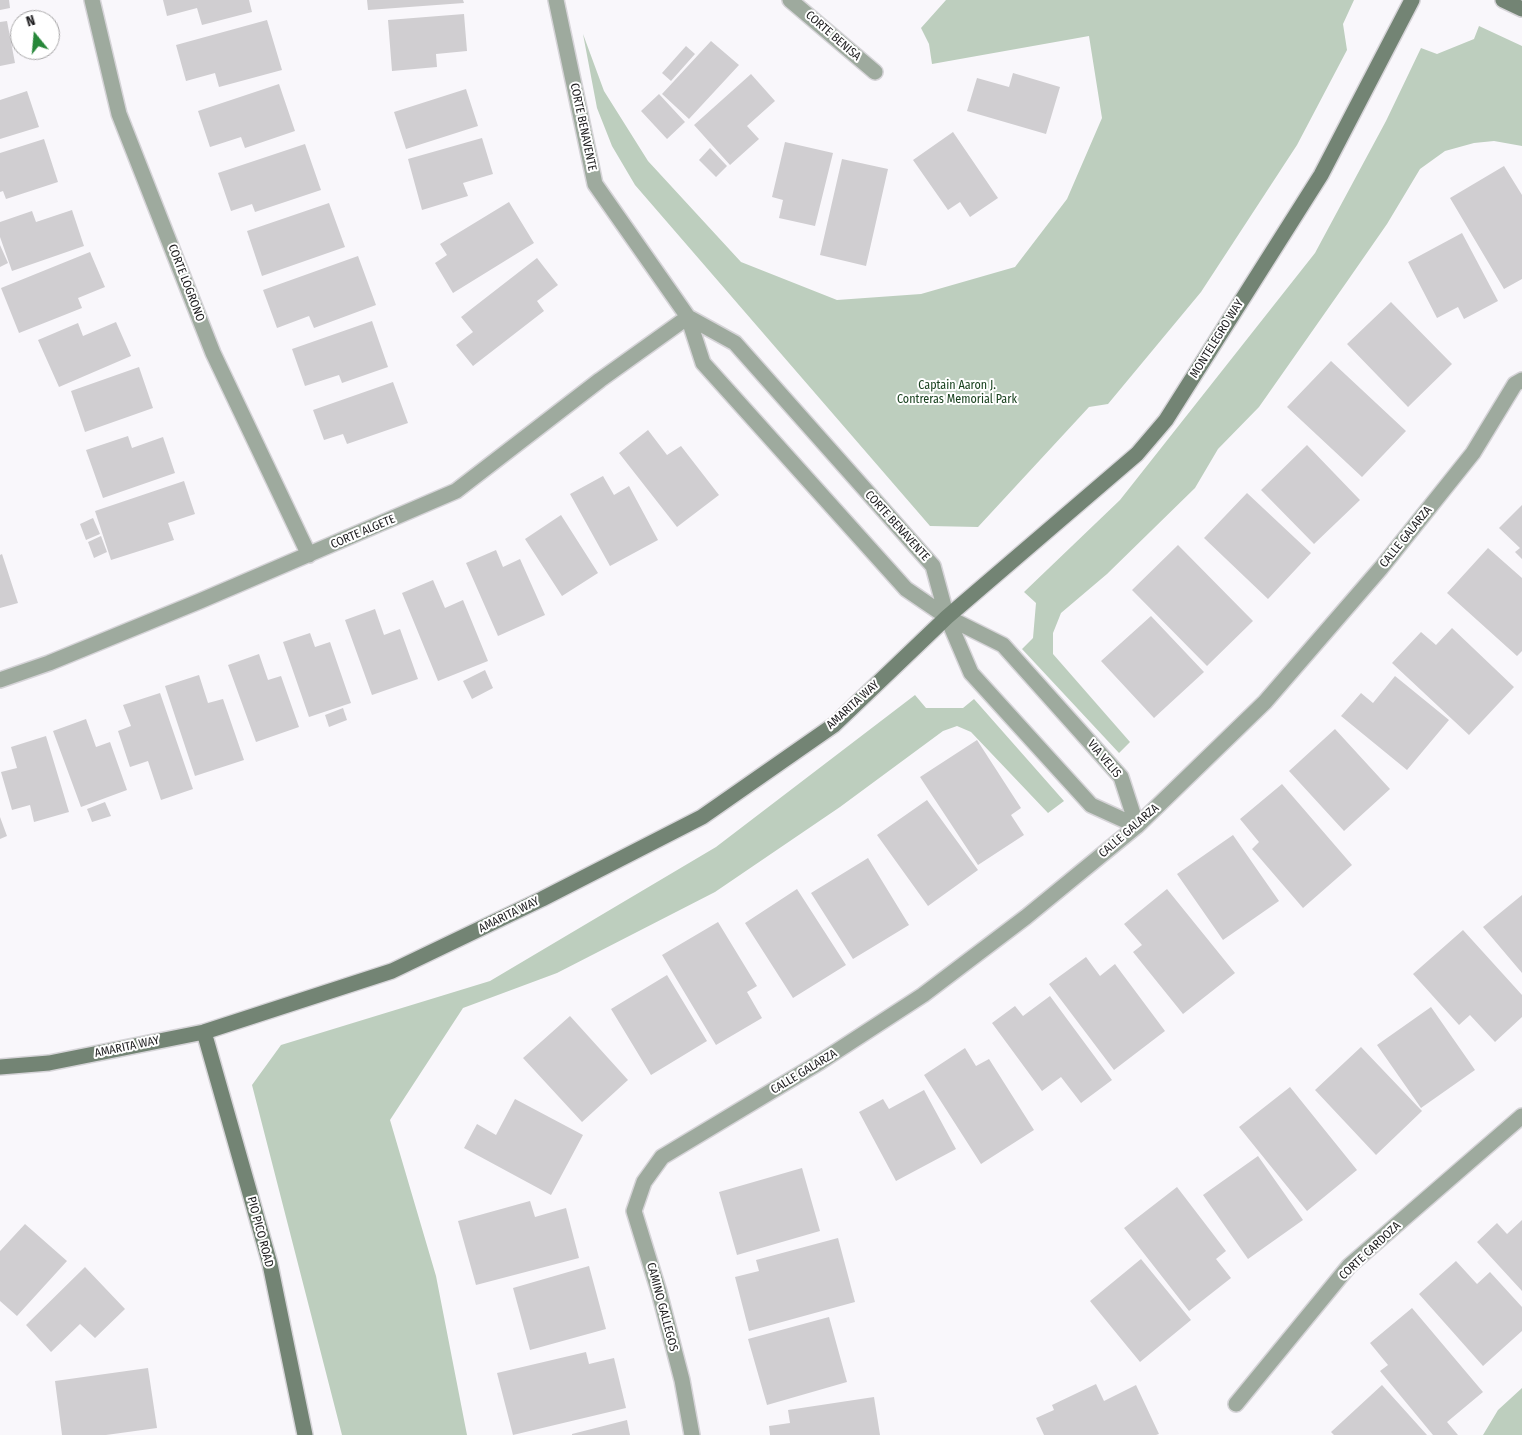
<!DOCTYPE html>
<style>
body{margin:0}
#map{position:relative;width:1522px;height:1435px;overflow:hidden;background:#f9f7fb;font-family:"Fira Sans Condensed",sans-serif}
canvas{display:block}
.north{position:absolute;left:10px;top:10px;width:50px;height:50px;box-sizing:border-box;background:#fff;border:1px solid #a5a4a5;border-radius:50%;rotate:343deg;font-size:14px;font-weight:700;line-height:20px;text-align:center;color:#1d1c1e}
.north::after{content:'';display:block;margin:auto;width:18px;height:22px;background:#278739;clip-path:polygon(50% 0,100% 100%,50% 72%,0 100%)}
</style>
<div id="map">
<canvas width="1522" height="1435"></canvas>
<div class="north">N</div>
</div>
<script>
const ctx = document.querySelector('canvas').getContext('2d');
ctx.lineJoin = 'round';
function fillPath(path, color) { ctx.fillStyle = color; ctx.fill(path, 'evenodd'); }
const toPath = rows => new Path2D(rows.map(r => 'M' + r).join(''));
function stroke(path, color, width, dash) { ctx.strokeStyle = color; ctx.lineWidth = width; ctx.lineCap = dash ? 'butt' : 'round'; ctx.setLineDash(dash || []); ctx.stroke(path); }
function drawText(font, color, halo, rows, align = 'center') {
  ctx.font = font + ' "Fira Sans Condensed",sans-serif'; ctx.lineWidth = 4; ctx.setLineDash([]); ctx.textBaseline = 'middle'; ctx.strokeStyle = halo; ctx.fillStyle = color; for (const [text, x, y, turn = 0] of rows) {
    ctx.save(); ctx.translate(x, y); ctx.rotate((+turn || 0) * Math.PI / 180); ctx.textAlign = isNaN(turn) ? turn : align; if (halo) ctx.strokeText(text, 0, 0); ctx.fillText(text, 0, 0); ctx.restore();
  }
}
fillPath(toPath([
 [946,0,1354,0,1343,24,1347,50,1297,145,1201,292,1108,404,1089,407,978,527,930,526,635,185,612,146,597,108,583,34,604,91,648,161,741,262,837,300,921,294,1015,267,1067,199,1102,118,1089,36,932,64,929,44,921,28],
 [1479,26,1522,46,1522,146,1494,141,1474,143,1445,151,1420,169,1387,224,1346,283,1259,407,1218,449,1195,488,1107,574,1061,613,1053,633,1053,654,1130,742,1119,753,1022,649,1033,638,1036,603,1024,592,1120,500,1315,253,1386,121,1421,48,1437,54,1474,39],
 [915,695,926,708,963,708,974,699,1064,801,1048,813,971,732,957,726,943,731,840,807,715,892,557,973,463,1008,390,1120,436,1276,467,1435,342,1435,252,1085,281,1045,490,981,716,847],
 [1522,1388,1522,1435,1483,1435,1498,1410]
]), '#bdcebe');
fillPath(toPath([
 [0,0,9,0,10,8,0,10],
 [163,0,249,0,252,12,202,25,197,8,167,16],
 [367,0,463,0,464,3,368,10],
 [464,14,467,51,436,54,437,67,392,71,388,20],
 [267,20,282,70,219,87,215,73,186,81,176,45],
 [7,21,15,63,0,66,0,22],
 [711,41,739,65,689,119,662,94],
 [686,46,695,54,671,81,662,73],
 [1013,73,1060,87,1046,134,967,111,977,78,1009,87],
 [751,74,775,101,747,126,759,139,730,165,694,125],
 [279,84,295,131,245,148,241,137,210,147,198,111],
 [466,89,478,126,406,149,394,112],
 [27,91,39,127,0,139,0,100],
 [659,94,685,122,667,139,641,111],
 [953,132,998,198,970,217,960,202,948,210,913,160],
 [482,138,493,174,463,183,468,196,422,210,408,159],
 [44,139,58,182,6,199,3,191,0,192,0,153],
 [785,142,833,153,815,226,779,218,783,200,772,197],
 [305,144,321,190,255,212,252,204,231,211,218,173],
 [710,148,727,166,716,177,699,160],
 [842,159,888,169,866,266,820,255],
 [1504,166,1522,195,1522,279,1504,289,1450,198],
 [509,202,534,243,453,293,435,263,447,255,440,244],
 [329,203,345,247,262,276,247,231],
 [72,210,84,246,12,271,0,237,0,222,32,211,36,222],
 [1462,233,1498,301,1464,319,1458,307,1437,318,1408,262],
 [0,245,8,263,0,267],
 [90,252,105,287,78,298,82,308,19,333,1,288],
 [358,256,376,305,314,328,309,316,277,328,263,290],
 [537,258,558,285,537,301,544,311,473,366,456,345,473,332,461,317],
 [1391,302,1452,364,1408,407,1347,344],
 [372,321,388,367,342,383,339,375,305,386,292,349],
 [116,322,131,356,59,387,38,340,78,323,83,336],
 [1331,361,1406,431,1362,477,1287,407],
 [139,367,153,408,85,432,71,391],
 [393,382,408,423,347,444,343,434,324,440,313,410],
 [648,430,667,455,681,446,719,495,677,527,619,453],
 [128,436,132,448,163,437,175,473,103,498,86,450],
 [1307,445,1360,500,1314,544,1261,490],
 [603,476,614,495,629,486,658,540,610,566,570,494],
 [184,481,195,514,168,523,174,540,111,560,95,511],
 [1247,493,1311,553,1268,599,1204,538],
 [1522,505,1522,559,1515,552,1520,548,1499,528],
 [561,515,598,573,562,596,525,539],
 [93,518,100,534,86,540,80,524],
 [101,536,107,552,94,558,88,542],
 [1178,545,1253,621,1207,666,1132,590],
 [1488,548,1522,578,1522,651,1517,656,1447,593],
 [496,550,503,567,520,559,545,615,498,636,466,563],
 [2,554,18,603,0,608,0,555],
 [433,580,445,608,463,600,488,661,438,681,402,593],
 [375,609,384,635,400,629,418,679,372,695,345,620],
 [1151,616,1204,672,1154,718,1101,661],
 [1452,628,1514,687,1469,735,1392,663,1421,632,1436,645],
 [310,633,315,647,330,642,351,703,309,717,283,642],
 [259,654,268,680,281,676,299,727,256,742,228,665],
 [485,670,493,688,472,699,463,681],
 [199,675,208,703,223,699,244,760,195,776,165,686],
 [1395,676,1449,720,1407,770,1341,716,1361,693,1373,703],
 [160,693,193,789,161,800,148,761,130,767,118,731,131,726,123,705],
 [343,708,347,720,329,727,325,715],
 [86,719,96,747,110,742,127,790,81,807,53,731],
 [1335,729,1390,789,1344,831,1289,771],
 [46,736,69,812,34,822,30,805,12,810,1,772,17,768,11,747],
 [977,740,1021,808,1011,815,1024,835,978,865,920,777],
 [1282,784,1352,865,1303,908,1252,849,1259,842,1240,819],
 [927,800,978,870,928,906,877,835],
 [105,802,111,816,92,822,87,809],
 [0,817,7,836,0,839],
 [1233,835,1279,901,1223,940,1177,874],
 [868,858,909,925,853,959,811,893],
 [797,889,846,965,793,998,745,923],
 [1167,889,1235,973,1183,1014,1133,952,1142,945,1124,924],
 [1522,895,1522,973,1483,927],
 [718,922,757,986,747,992,762,1018,716,1045,662,955],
 [1463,930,1522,995,1522,1017,1495,1042,1470,1015,1459,1025,1413,974],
 [1086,957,1100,976,1115,964,1165,1031,1114,1070,1049,984],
 [667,975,707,1041,651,1075,611,1009],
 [1050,996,1112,1080,1081,1103,1061,1077,1042,1091,992,1023,1015,1006,1023,1016],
 [1431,1007,1475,1070,1421,1108,1377,1045],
 [570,1016,628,1080,582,1122,523,1058],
 [1361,1047,1422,1111,1376,1155,1315,1090],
 [965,1048,976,1066,989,1059,1034,1130,981,1164,924,1075],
 [1290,1087,1357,1170,1307,1211,1239,1127],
 [924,1090,956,1149,896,1181,859,1112,883,1099,889,1109],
 [515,1099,583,1135,551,1195,464,1148,477,1124,496,1135],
 [1258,1156,1303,1220,1248,1259,1203,1195],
 [802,1168,820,1231,737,1255,719,1192],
 [1177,1187,1226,1251,1216,1259,1231,1278,1189,1311,1124,1228],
 [530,1201,535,1217,566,1208,579,1258,476,1285,458,1221],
 [1522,1220,1522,1291,1477,1242,1497,1223,1507,1234],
 [25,1224,67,1261,17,1316,0,1301,0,1251],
 [838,1238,855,1302,749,1331,735,1277,759,1271,756,1260],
 [1141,1259,1191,1320,1140,1362,1090,1301],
 [1456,1261,1477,1284,1490,1272,1522,1307,1522,1331,1483,1366,1419,1294],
 [589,1266,606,1329,530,1350,513,1288],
 [85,1267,125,1309,95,1338,80,1324,51,1352,26,1325],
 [1412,1308,1483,1392,1447,1422,1458,1435,1433,1435,1380,1371,1388,1365,1370,1343],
 [829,1317,847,1382,767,1405,748,1339],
 [586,1352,589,1364,614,1358,626,1408,513,1435,497,1373],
 [148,1368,157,1428,106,1435,62,1435,55,1381],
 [1096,1384,1104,1401,1136,1385,1159,1434,1156,1435,1044,1435,1036,1418,1054,1410,1052,1405],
 [1382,1385,1427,1435,1334,1435,1331,1432],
 [874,1397,880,1435,770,1435,769,1426,790,1423,788,1410],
 [627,1420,630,1435,572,1435,572,1434]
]), '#d0ced1');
const street = toPath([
 [92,0,119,114,213,353,309,555],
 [556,0,595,184,688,317,703,363,906,589,947,617,1003,645,1121,777,1137,826],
 [790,0,875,72],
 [688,317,735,343,933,566,947,617,971,673,1091,805,1137,826],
 [0,680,49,663,200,601,456,491,600,380,688,317],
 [1236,1404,1349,1266,1522,1116],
 [692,1435,682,1380,659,1292,634,1211,644,1182,662,1157,820,1062,923,995,1026,917,1137,826,1265,702,1381,568,1473,453,1515,384,1522,380]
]);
const secondary = toPath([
 [1503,0,1522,9],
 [204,1032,270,1264,305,1435],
 [0,1067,49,1063,204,1032,392,971,542,899,702,817,834,725,947,617,1137,454,1166,420,1321,175,1412,0]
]);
stroke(street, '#d6d4d8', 18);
stroke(secondary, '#d6d4d8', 18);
stroke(street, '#9eaa9e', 15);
stroke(secondary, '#738474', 15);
drawText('12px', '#1d1c1e', '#fff', [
 ["CORTE BENISA",833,36,41],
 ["CORTE BENAVENTE",583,127,78],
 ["CORTE LOGRONO",186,283,69],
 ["MONTELEGRO WAY",1217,339,-58],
 ["CORTE BENAVENTE",897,526,48],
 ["CORTE ALGETE",363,532,-23],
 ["CALLE GALARZA",1406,537,-51],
 ["AMARITA WAY",853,705,-42],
 ["VIA VELIS",1104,759,50],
 ["CALLE GALARZA",1129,831,-41],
 ["AMARITA WAY",509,915,-26],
 ["AMARITA WAY",127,1047,-12],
 ["CALLE GALARZA",804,1072,-31],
 ["PIO PICO ROAD",260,1232,75],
 ["CORTE CARDOZA",1370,1251,-43],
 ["CAMINO GALLEGOS",662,1307,75]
]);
drawText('12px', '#18411e', '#fff', [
 ["Captain Aaron J.",957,386],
 ["Contreras Memorial Park",957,400]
]);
</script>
